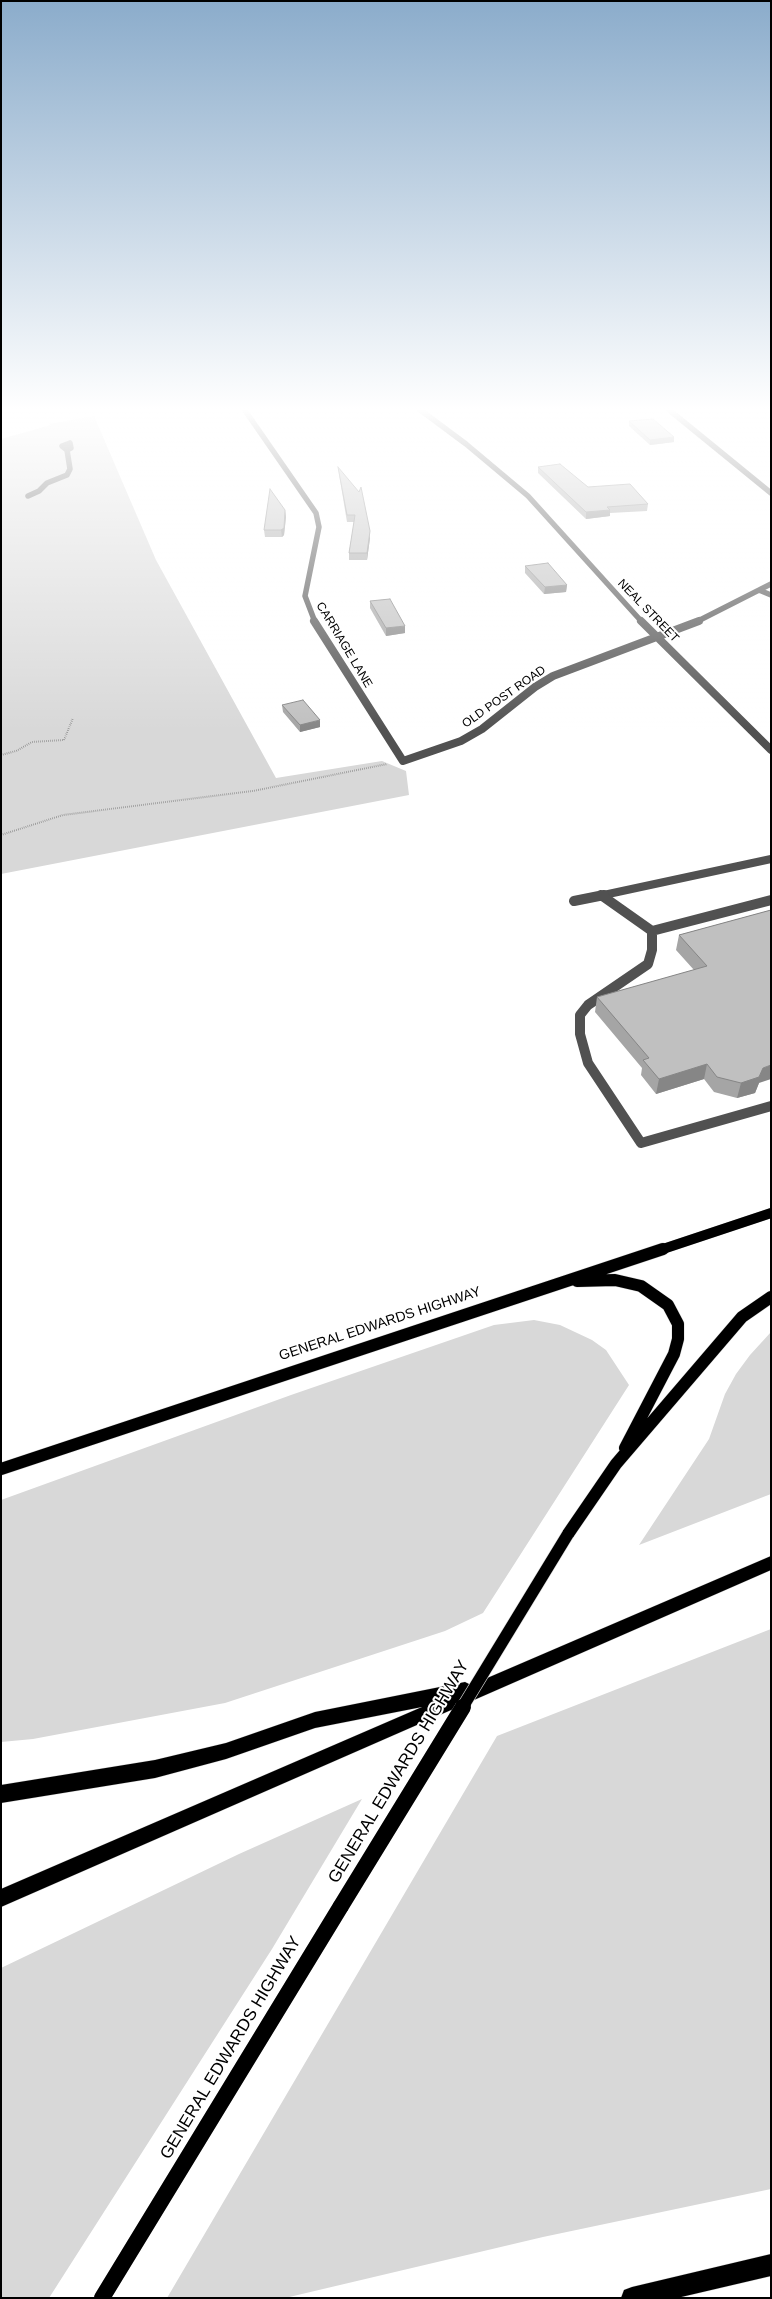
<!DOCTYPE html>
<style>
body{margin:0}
#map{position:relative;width:772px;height:2299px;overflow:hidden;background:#fff;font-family:Helvetica,sans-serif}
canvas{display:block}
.frame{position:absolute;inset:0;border:2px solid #000;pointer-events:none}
</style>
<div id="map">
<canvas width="772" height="2299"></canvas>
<div class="frame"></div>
</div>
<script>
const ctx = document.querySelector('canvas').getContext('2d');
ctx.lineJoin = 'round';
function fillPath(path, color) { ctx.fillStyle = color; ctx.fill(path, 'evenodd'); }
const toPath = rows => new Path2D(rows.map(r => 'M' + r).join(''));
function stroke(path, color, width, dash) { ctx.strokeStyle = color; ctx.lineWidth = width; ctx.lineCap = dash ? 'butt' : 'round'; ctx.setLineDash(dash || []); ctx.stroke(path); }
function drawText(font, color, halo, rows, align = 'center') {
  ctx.font = font + ' Helvetica,sans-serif'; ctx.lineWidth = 4; ctx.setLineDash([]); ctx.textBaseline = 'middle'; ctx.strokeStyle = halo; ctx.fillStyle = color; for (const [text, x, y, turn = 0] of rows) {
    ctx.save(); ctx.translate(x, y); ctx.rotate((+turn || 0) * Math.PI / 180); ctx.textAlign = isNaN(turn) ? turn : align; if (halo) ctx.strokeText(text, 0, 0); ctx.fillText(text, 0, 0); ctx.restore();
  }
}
fillPath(toPath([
 [94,416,156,560,276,778,382,761,406,771,409,795,1,874,1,439,51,425,49,424],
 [534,1320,560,1325,592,1340,606,1350,629,1385,483,1613,445,1631,225,1703,33,1739,1,1742,1,1500,291,1395,494,1325],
 [771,1332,771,1494,639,1545,709,1439,725,1394,736,1374,750,1355],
 [771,1629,771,2189,543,2237,285,2298,167,2298,497,1736],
 [362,1799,272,1949,49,2298,1,2298,1,1968,239,1854]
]), '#d8d8d8');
const majorFar2 = toPath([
 [660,1250,771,1213]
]);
const majorFar1 = toPath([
 [577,1281,615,1280,641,1286,668,1305,678,1324,678,1339,674,1354,625,1448],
 [1,1469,663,1249],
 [568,1534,616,1464,742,1317,771,1297]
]);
const major = toPath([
 [102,2298,341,1906]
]);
const highway = toPath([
 [771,1556,771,1570,1,1907,1,1889,422,1707,315,1728,226,1759,155,1778,1,1803,1,1785,155,1760,226,1743,315,1712,465,1682,471,1685,771,1556],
 [771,2254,771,2276,677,2298,621,2298,624,2290,632,2287,771,2254]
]);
stroke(majorFar2, '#dbdbdb', 10);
stroke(majorFar1, '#dbdbdb', 13);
stroke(major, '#dbdbdb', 16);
stroke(highway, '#dbdbdb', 1);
stroke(toPath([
 [1,755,16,751,32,742,64,740,73,718],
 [1,835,63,815,253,791,387,764]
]), '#737373', 2, [0.5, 1.5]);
stroke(toPath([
 [244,409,316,513,319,527,305,596,315,622],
 [419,409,466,444,528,496,642,622],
 [668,409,771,493],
 [70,443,71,448,67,450,62,446,70,443],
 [28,496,39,491,47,483,67,475,70,469,67,450],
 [759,590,771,595],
 [696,622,771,584]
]), '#515151', 5.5);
stroke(toPath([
 [314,621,403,761,461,741,482,729,535,687,553,676,699,621],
 [641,621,771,750],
 [599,896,771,859]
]), '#515151', 8);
stroke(toPath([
 [601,895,652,931],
 [771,900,652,931,652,950,648,964,588,1005,580,1015,580,1034,588,1063,641,1143,771,1106],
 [574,901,604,895]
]), '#515151', 10);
stroke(majorFar2, '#000', 10);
stroke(majorFar1, '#000', 12);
stroke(major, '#000', 16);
fillPath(highway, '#000');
const majorBridgeFar1 = toPath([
 [462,1708,568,1534]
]);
const majorBridge = toPath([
 [341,1906,463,1707]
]);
stroke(majorBridgeFar1, '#dbdbdb', 13, []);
stroke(majorBridge, '#dbdbdb', 16, []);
stroke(majorBridgeFar1, '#000', 12);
stroke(majorBridge, '#000', 16);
fillPath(toPath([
 [629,421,674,437,674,442,650,445,629,426],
 [338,467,370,538,367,560,349,560,349,553,354,522,347,522,339,474],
 [538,467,588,487,648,504,647,511,610,513,610,516,586,519,538,473],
 [285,510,286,517,284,535,282,537,265,537,264,530],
 [525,566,567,585,566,592,544,594,525,573],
 [370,601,405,633,386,636,370,608],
 [282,705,320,727,300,732,283,712],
 [771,910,759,1083,755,1093,737,1098,714,1092,704,1079,656,1094,641,1075,642,1068,595,1012,597,997,694,970,676,950,679,935]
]), '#a5a5a5');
fillPath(toPath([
 [674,437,674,442,650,445,650,440],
 [285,510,286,517,284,535,282,537,281,530],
 [610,510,610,516,586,519,586,512],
 [370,531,370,538,367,560,367,553],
 [567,585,566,592,544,594,545,587],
 [405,626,405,633,386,636,386,628],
 [320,720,320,727,300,732,300,725],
 [707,1064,704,1079,656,1094,659,1079],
 [771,1065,771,1079,759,1083,755,1093,737,1098,741,1083,763,1068]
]), '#868686');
const building = toPath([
 [653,419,674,437,650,440,629,421,653,419],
 [560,464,588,487,630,484,648,504,607,507,610,510,586,512,538,467,560,464],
 [338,467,359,492,361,487,370,531,367,553,349,553,355,515,347,515,338,467],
 [270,489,285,510,284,528,281,530,264,530,270,489],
 [548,563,567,585,545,587,525,566,548,563],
 [390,599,405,626,386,628,370,601,390,599],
 [303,700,320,720,300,725,282,705,303,700],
 [771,910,771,1065,763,1068,759,1077,741,1083,717,1077,707,1064,659,1079,643,1060,649,1058,597,997,707,966,679,935,771,910]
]);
fillPath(building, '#c0c0c0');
stroke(building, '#868686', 1);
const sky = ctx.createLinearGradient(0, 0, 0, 731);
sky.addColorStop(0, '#8baccb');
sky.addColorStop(0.56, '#fff');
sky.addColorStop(1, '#ffffff00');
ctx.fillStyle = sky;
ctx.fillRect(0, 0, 772, 731);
drawText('12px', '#000', '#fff', [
 ["NEAL STREET",648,611,46],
 ["CARRIAGE LANE",344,645,59],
 ["OLD POST ROAD",504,697,-35]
]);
drawText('14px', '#000', '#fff', [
 ["GENERAL EDWARDS HIGHWAY",380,1324,-18]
]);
drawText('17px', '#000', '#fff', [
 ["GENERAL EDWARDS HIGHWAY",399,1772,-59],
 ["GENERAL EDWARDS HIGHWAY",231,2048,-59]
]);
</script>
